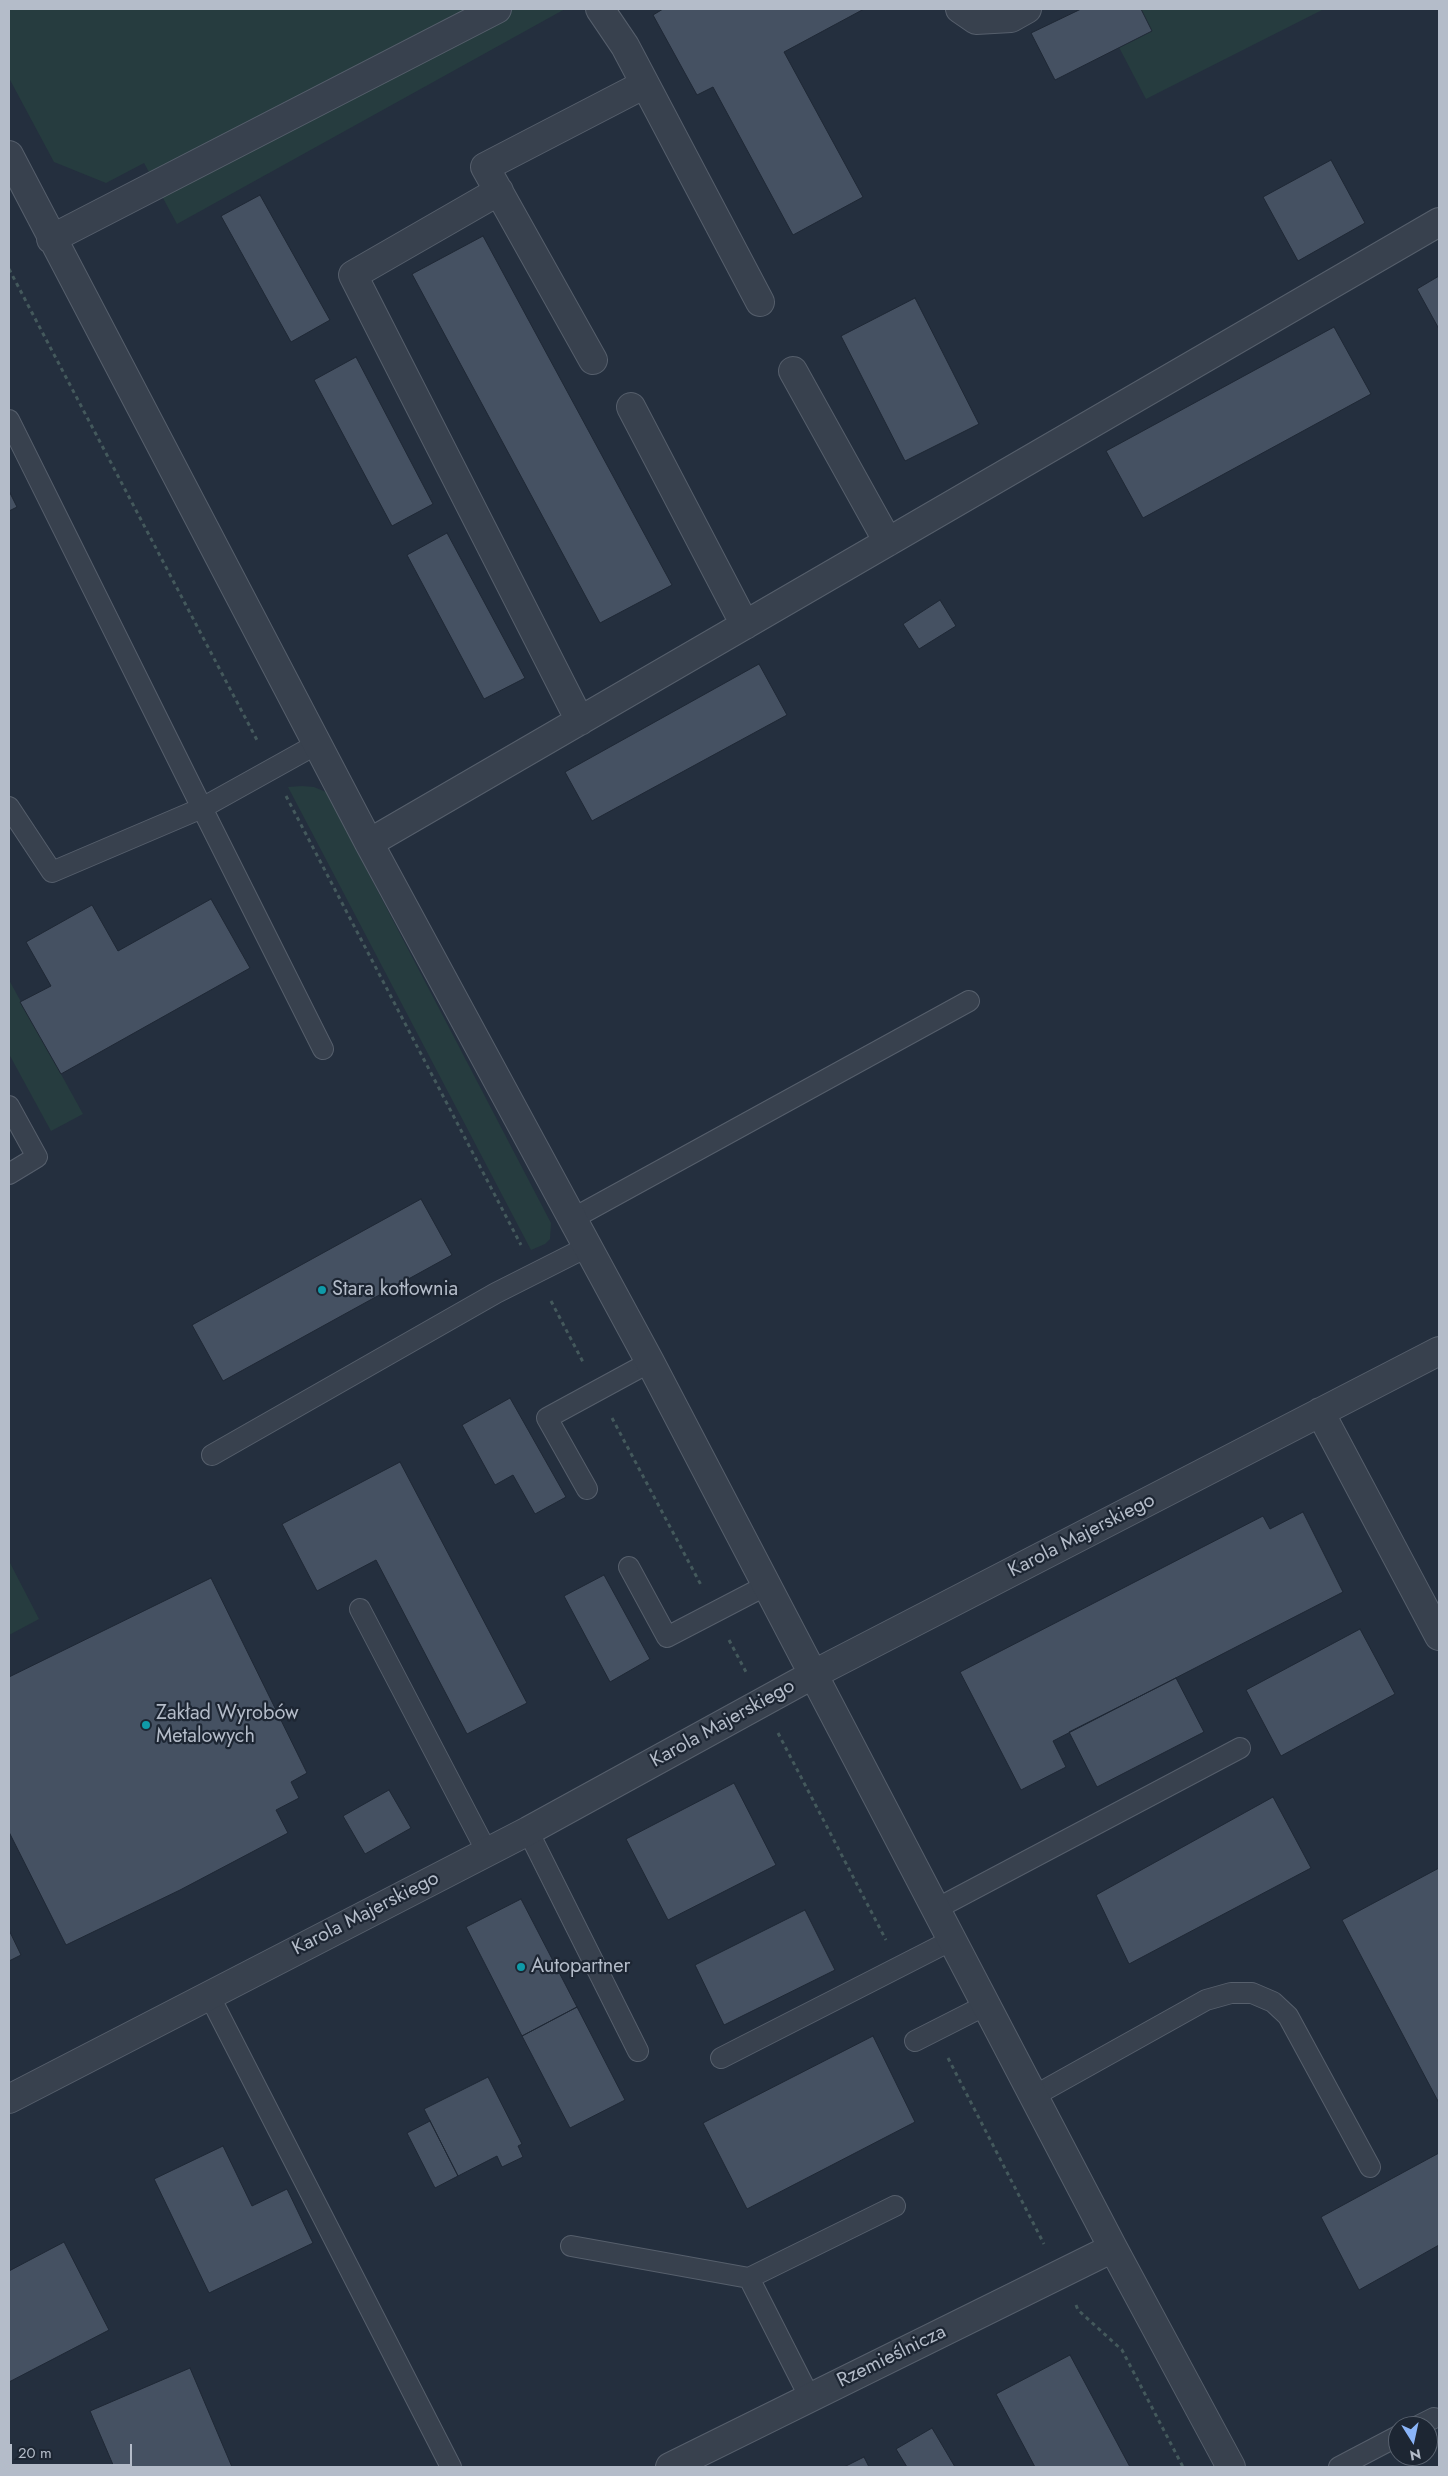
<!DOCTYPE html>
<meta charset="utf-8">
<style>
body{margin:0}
#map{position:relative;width:1448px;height:2476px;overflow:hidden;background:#242f3e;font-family:Jost,sans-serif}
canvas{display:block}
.frame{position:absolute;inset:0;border:10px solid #b4bcc9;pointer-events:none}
.north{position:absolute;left:1388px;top:2416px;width:50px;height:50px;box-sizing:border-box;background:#1d2633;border:1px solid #59626f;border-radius:50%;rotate:170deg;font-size:14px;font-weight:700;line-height:20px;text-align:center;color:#b4bcc9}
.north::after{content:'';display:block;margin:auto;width:18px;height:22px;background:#8ab4f8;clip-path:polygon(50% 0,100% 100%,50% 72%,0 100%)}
.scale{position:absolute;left:10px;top:2444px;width:122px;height:22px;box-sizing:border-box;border:2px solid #b4bcc9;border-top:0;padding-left:6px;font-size:15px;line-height:18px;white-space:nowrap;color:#b4bcc9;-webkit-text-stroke:4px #1d2633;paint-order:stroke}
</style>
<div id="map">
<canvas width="1448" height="2476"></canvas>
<div class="frame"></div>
<div class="north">N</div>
<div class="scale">20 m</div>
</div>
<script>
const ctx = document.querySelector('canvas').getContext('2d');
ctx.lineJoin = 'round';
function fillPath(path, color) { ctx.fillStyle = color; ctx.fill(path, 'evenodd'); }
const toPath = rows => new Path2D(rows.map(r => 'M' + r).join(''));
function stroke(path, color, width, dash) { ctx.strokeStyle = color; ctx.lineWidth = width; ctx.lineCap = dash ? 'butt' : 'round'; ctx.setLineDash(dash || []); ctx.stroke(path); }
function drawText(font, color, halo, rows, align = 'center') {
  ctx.font = font + ' Jost,sans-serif'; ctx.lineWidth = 4.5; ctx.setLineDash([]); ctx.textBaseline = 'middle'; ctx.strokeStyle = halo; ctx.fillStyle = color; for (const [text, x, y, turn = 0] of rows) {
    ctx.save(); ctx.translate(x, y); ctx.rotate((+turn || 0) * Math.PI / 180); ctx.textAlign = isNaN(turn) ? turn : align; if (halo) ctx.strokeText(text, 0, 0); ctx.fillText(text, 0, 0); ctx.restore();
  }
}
fillPath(toPath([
 [9,9,565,9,177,224,144,163,106,183,54,162,9,78],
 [1099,9,1324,9,1146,99],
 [302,786,314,787,326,792,551,1223,550,1239,545,1244,531,1250,288,787],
 [9,980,83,1114,51,1131,9,1054],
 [9,1561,39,1619,9,1635]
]), '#263c3f');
const building = toPath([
 [663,9,864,9,784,52,863,197,793,235,713,87,697,95,653,15,663,9],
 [1081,9,1141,9,1152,31,1055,80,1031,33,1081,9],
 [1331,160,1365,223,1298,261,1263,197,1331,160],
 [260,195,330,320,291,342,221,216,260,195],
 [483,236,672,585,600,623,412,274,483,236],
 [1439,276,1439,329,1417,289,1439,276],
 [915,298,979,424,905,461,841,336,915,298],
 [1334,327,1371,394,1143,518,1106,451,1334,327],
 [356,357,433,504,392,526,314,380,356,357],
 [9,491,17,507,9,511,9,491],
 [447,533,525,678,484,699,407,555,447,533],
 [940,600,956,626,919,649,903,624,940,600],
 [759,664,787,715,592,821,565,772,759,664],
 [211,899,250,968,61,1074,20,1002,51,986,26,942,92,905,118,951,211,899],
 [421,1199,452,1255,223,1381,192,1325,421,1199],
 [510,1398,566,1497,535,1514,513,1475,495,1485,462,1425,510,1398],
 [400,1462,527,1703,467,1734,376,1560,317,1591,282,1524,400,1462],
 [1303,1512,1343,1592,1053,1741,1066,1767,1021,1790,960,1672,1263,1516,1270,1529,1303,1512],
 [604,1575,650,1659,610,1682,564,1596,604,1575],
 [211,1578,307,1773,291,1782,299,1798,276,1810,288,1833,180,1890,66,1945,9,1832,9,1677,211,1578],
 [1360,1629,1395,1694,1281,1756,1246,1690,1360,1629],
 [1176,1678,1204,1732,1097,1787,1069,1732,1176,1678],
 [734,1783,776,1865,668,1920,626,1839,734,1783],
 [389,1790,411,1828,365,1854,343,1816,389,1790],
 [1273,1797,1311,1868,1129,1964,1096,1895,1273,1797],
 [1439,1868,1439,2103,1342,1920,1439,1868],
 [521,1899,577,2007,522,2036,466,1927,521,1899],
 [805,1910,835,1970,724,2025,695,1965,805,1910],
 [9,1930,21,1955,9,1961,9,1930],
 [577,2007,625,2100,570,2128,522,2036,577,2007],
 [873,2036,915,2122,747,2209,703,2123,873,2036],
 [488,2077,522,2144,518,2146,523,2157,502,2167,497,2156,458,2176,424,2109,488,2077],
 [430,2121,458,2176,435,2188,407,2133,430,2121],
 [223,2146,252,2206,287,2189,313,2243,209,2293,154,2179,223,2146],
 [1439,2153,1439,2245,1359,2290,1321,2217,1439,2153],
 [64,2242,109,2330,9,2382,9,2271,64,2242],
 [1070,2355,1130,2467,1035,2467,996,2394,1070,2355],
 [190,2368,232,2467,114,2467,90,2411,190,2368],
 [932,2428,955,2467,907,2467,896,2449,932,2428],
 [864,2457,869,2467,844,2467,864,2457]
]);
fillPath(building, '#455162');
stroke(building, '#1f2835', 1);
const service = toPath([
 [9,420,202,808,52,872,9,807],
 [317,744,202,808,323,1049],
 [9,1106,37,1157,9,1174],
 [572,1219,969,1001],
 [212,1455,496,1293,587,1247],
 [587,1489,547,1418,650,1362],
 [629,1567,667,1637,767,1585],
 [360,1609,487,1852],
 [528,1831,638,2051],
 [936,1909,1240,1748],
 [209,1995,451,2467],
 [915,2041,986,2005],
 [721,2058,952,1940],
 [1034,2096,1206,2000,1231,1993,1252,1993,1273,2002,1288,2016,1370,2167],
 [571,2246,749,2278],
 [810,2398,749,2278,895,2206],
 [1418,2426,1434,2418],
 [1339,2467,1398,2436]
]);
const minor = toPath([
 [600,9,625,46,760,302],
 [960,9,976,20,1011,18,1027,9],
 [9,155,369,843,650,1362,1113,2248,1231,2467],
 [499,191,353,275,580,721],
 [51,239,497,9],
 [593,360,485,167,645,84],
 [793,371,888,542],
 [631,407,745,625],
 [369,843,1439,222],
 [1320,1412,1439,1636],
 [9,2099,528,1831,814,1674,1439,1351],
 [670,2467,1113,2248]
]);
stroke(service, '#565f6c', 22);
stroke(minor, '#565f6c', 30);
stroke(toPath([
 [9,269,258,742],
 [286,796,521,1245],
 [551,1301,583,1362],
 [612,1418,701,1585],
 [729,1640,746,1672],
 [778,1733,886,1940],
 [948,2058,1044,2244],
 [1076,2305,1078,2310,1122,2350,1183,2467]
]), '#44595c', 3, [4, 4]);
stroke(service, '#38414e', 20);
stroke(minor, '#38414e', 28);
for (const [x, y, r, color] of [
 [322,1290,5,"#0f9aa8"],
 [146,1725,5,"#0f9aa8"],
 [521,1967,5,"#0f9aa8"]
]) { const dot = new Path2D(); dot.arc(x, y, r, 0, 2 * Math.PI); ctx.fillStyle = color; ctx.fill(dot); stroke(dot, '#1d2633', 2); }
drawText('20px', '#b4bcc9', '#1d2633', [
 ["Stara kotłownia",332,1290],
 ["Zakład Wyrobów",156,1714],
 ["Metalowych",156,1737],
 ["Autopartner",531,1967]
], 'left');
drawText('20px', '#b4bcc9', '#1d2633', [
 ["Karola Majerskiego",1082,1536,-27],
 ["Karola Majerskiego",723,1724,-29],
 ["Karola Majerskiego",366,1914,-27],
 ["Rzemieślnicza",892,2357,-26]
]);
</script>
